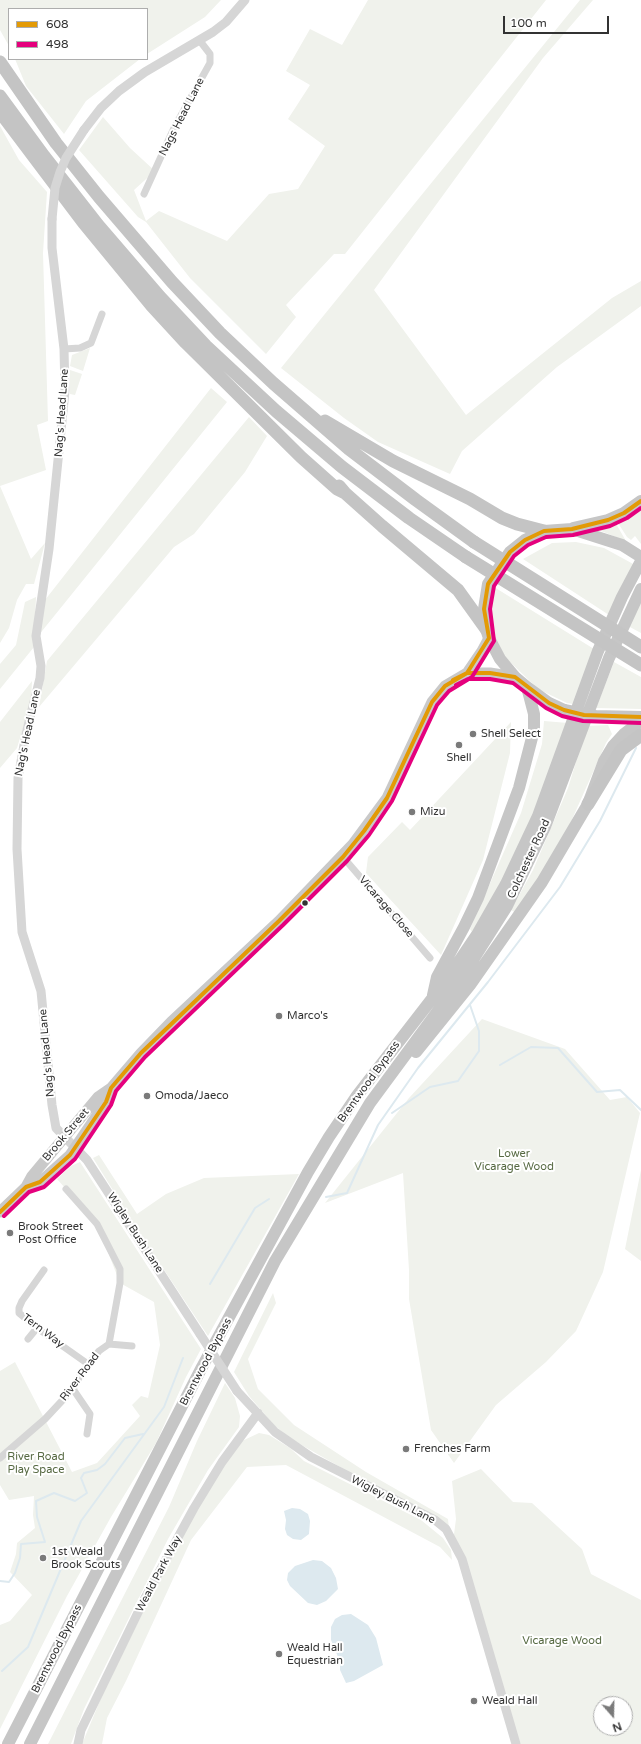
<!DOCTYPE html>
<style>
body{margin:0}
#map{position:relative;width:641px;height:1744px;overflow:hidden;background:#fff;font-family:"Varela Round",sans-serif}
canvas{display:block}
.legend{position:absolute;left:8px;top:8px;width:140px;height:52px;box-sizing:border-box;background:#fff;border:1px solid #adadad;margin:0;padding:5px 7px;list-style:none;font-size:12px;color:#323232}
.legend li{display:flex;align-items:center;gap:8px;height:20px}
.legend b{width:20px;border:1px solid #adadad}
.north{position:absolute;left:593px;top:1696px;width:40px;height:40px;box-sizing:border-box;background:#fff;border:1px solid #adadad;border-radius:50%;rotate:160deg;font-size:11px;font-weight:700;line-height:16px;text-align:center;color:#323232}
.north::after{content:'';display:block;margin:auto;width:14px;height:18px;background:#7a7a7a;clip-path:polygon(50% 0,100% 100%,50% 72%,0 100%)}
.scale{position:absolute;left:503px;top:16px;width:106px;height:18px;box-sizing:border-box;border:2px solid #323232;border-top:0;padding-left:5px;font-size:12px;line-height:14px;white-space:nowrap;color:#323232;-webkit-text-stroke:3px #fff;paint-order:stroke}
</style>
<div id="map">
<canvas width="641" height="1744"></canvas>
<ul class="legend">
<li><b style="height:5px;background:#e39a05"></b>608</li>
<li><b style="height:5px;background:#e5007d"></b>498</li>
</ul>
<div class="north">N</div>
<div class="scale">100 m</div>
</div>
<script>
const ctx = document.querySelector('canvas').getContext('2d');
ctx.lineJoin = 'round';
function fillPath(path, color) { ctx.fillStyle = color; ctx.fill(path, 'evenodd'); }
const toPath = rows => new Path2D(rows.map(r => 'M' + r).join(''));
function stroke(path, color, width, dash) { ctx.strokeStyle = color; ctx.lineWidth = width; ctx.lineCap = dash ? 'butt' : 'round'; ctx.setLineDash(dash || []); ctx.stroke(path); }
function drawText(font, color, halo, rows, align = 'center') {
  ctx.font = font + ' "Varela Round",sans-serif'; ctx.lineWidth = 4; ctx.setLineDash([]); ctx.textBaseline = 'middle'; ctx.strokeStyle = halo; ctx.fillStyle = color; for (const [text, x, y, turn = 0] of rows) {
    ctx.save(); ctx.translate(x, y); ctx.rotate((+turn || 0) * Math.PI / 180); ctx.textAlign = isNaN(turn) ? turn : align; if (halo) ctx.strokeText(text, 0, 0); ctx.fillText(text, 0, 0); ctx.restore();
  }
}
fillPath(toPath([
 [0,0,221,0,205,17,147,54,147,9,9,9,9,46,0,30],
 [368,0,546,0,345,254,334,254,286,305,296,317,266,354,190,278,146,222,138,217,79,150,103,117,130,148,155,171,134,190,146,221,159,211,227,241,269,194,298,189,325,146,288,119,310,85,286,71,310,29,342,45],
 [580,0,593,0,543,58,374,290,466,415,612,298,641,281,641,306,557,367,462,451,450,474,378,442,344,418,281,368],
 [15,59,140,59,86,101,64,134,26,86],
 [0,126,19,160,47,192,43,253,48,421,37,425,46,470,0,486,31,559,45,543,34,584,26,584,17,600,9,628,0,643],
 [90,348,83,371,70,366,72,355],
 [70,370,82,374,75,395,70,394],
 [211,388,227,402,38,636,45,600],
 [249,417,267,436,245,472,194,534,174,547,39,707,47,661],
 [641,509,641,544,635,536,631,540,627,537,618,523,636,514],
 [615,522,626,541,596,529],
 [576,542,604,548,635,565,609,615,523,559,552,543],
 [494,587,594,649,573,704,567,703,538,689,505,657,494,635,490,613],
 [36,597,34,647,0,689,0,664,16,645,25,602],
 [641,603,641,633,628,626],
 [614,662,641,677,641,709,596,708],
 [32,681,31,702,17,748,0,768,0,722],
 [544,721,568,723,543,792,504,881,472,932,470,929,521,813,542,744],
 [511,722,510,753,483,860,441,955,366,873,368,857,402,822,410,830],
 [608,725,612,734,606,743,565,835,516,913,511,910,533,870,568,788,587,726],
 [482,1019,565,1049,610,1100,627,1097,640,1113,603,1272,576,1331,546,1362,496,1405,454,1463,431,1430,409,1299,409,1270,403,1173,325,1203,409,1098],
 [99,1155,137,1214,166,1194,204,1178,299,1174,208,1336,137,1229,93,1158],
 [80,1162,201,1349,186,1377,156,1443,111,1517,67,1596,0,1729,0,1625,10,1621,32,1595,10,1572,16,1554,17,1543,35,1528,33,1515,34,1496,9,1500,0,1485,0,1371,15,1362,72,1472,97,1463,140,1416,132,1405,141,1396,148,1398,160,1345,154,1302,120,1283,97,1224,57,1179,71,1166],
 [641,1170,641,1261,625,1249],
 [273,1293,276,1303,248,1359,258,1389,294,1425,366,1472,448,1519,449,1529,291,1439,274,1425,249,1396,234,1372],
 [225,1383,235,1398,240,1416,239,1427,208,1470,168,1539,84,1709,71,1744,48,1744,169,1507,197,1441],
 [259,1433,269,1435,290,1448,304,1461,320,1469,421,1520,443,1538,451,1550,452,1560,440,1547,286,1465,247,1467,191,1540,126,1681,107,1718,102,1744,82,1744,104,1691,163,1571,210,1485,242,1441],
 [481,1469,513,1502,532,1503,582,1549,591,1574,641,1600,641,1744,516,1744,453,1542,456,1519,452,1481],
 [601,1704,625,1704,625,1728,601,1728]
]), '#f0f2ec');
fillPath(toPath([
 [292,1508,300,1509,308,1514,310,1521,309,1534,301,1540,293,1539,287,1535,285,1529,286,1520,284,1511],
 [313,1560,322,1561,331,1568,336,1578,338,1589,326,1601,317,1605,308,1603,290,1586,287,1580,288,1573,295,1566],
 [351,1614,368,1625,376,1638,383,1665,354,1681,346,1683,340,1670,340,1662,331,1640,331,1627,335,1619,342,1615]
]), '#dde9ef');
stroke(toPath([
 [500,1065,531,1047,558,1048,597,1092,620,1090,641,1110],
 [392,1113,430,1087,458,1081,479,1051,479,1031,470,1005],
 [326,1197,347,1193,378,1125,418,1068,488,982,560,887,600,821,636,748],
 [210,1284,255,1208,269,1199],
 [0,1581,9,1582,15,1573,20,1558,21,1544,45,1542,37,1517,36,1501,54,1493,75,1501,87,1493,81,1478,84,1473,97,1470,105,1464,125,1438,143,1434],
 [2,1671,28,1647,81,1521,164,1407,183,1358]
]), '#dde9ef', 2);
stroke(toPath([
 [144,194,174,128,210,63,210,54,200,41],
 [64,349,80,348,91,343,102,314],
 [343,857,430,958],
 [66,1189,97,1224,120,1269,120,1283,109,1344],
 [44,1270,22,1301,19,1308,19,1313,37,1328,88,1364],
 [28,1339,37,1328],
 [73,1389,90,1414,87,1434],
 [0,1458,45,1419,73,1389,81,1374,99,1351,109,1344,132,1346]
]), '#d6d6d6', 7);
stroke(toPath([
 [84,130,101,108,119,91,145,72,213,32,226,22,245,0],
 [52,219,52,248,64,349,65,391,49,549,36,636,41,666,40,678,26,734,18,778,17,849,22,932,41,991,52,1105,56,1128,87,1160,200,1334],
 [237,1391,275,1432,311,1457,435,1520,446,1529,462,1559,516,1744],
 [78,1744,81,1730,145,1598,194,1508,222,1462,258,1413]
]), '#d6d6d6', 9);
stroke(toPath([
 [467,673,482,651,489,638],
 [26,1187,40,1182,70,1155,106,1102,111,1088],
 [0,1212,26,1187,32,1176,98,1097,111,1088,141,1053,171,1022,279,921,353,844,387,798,432,702,445,686,467,673,490,673,515,677]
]), '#c9c9c9', 11);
stroke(toPath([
 [573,528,608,520,624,513,641,501],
 [564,710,549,703,527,687,515,677,500,659,489,638,486,629,484,609,488,584,510,552,525,540,544,531,572,529,622,545,641,557],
 [594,716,641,717],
 [433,995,437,977,464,927,478,898,519,788,534,730,534,714,527,687],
 [416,1052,470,985,542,882,588,804,604,761,613,746,624,734,641,721],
 [8,1744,202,1367,308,1172,329,1137,356,1097,445,982,478,933,506,884,538,816,598,651,622,597,641,561],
 [30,1744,275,1261,370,1103,457,985,507,906,545,827,609,658,641,589]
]), '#c6c6c6', 12);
stroke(toPath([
 [0,62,56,143,99,197,172,282,220,333,273,383,349,449,416,500,474,542],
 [0,96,44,156,98,225,160,297,206,346,276,411,342,467,409,518,466,557],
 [0,112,83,222,152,306,186,343,301,457,337,489,345,493],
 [325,421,393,461,470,499,502,518,517,524,544,531],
 [339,486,345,493,382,526,458,590,486,629],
 [588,804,621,750,641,735]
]), '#c4c4c4', 13);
stroke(toPath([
 [52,219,55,188,60,172,66,158,84,130],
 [200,1334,237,1391]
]), '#d6d6d6', 9);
stroke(toPath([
 [564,710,594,716]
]), '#c6c6c6', 12);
stroke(toPath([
 [474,542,641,647],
 [466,557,641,665]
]), '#c4c4c4', 13);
stroke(toPath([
 [453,680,467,673,490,673,515,677,549,703,564,710,584,715,641,717],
 [0,1212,26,1187,40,1182,70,1155,106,1102,111,1088,141,1053,279,921,343,857,364,831,387,798,432,702,445,686,467,673,489,638,484,609,488,584,510,552,525,540,544,531,572,529,608,520,624,513,641,501]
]), '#e39a05', 4);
stroke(toPath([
 [456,685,468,679,490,679,513,683,546,708,562,716,583,721,641,723],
 [4,1216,29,1192,44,1187,75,1159,111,1105,116,1091,145,1057,283,925,347,861,369,835,392,801,437,705,449,691,472,677,494,641,490,609,494,586,514,556,528,545,546,537,573,535,610,526,627,518,641,508]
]), '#e5007d', 4);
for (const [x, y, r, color] of [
 [473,734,4,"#7a7a7a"],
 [459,745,4,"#7a7a7a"],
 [412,812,4,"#7a7a7a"],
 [305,903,3.5,"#323232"],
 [279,1016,4,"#7a7a7a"],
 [147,1096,4,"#7a7a7a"],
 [10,1233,4,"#7a7a7a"],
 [406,1449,4,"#7a7a7a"],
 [43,1558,4,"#7a7a7a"],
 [279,1654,4,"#7a7a7a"],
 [474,1701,4,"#7a7a7a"]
]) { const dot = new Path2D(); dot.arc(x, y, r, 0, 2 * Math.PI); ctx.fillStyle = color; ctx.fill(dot); stroke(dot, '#fff', 1.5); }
drawText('11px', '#323232', '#fff', [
 ["Nags Head Lane",182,117,-63],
 ["Nag's Head Lane",62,413,-86],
 ["Nag's Head Lane",28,733,-78],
 ["Colchester Road",529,859,-65],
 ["Vicarage Close",386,907,49],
 ["Nag's Head Lane",47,1053,-95],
 ["Brentwood Bypass",369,1082,-54],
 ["Brook Street",66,1135,-50],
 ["Wigley Bush Lane",135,1233,57],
 ["Tern Way",43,1331,37],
 ["Brentwood Bypass",206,1362,-62],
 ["River Road",80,1377,-53],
 ["Wigley Bush Lane",393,1500,27],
 ["Weald Park Way",159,1574,-62],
 ["Brentwood Bypass",57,1649,-63]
]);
drawText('11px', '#323232', '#fff', [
 ["Shell Select",481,734],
 ["Shell",459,758,"center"],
 ["Mizu",420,812],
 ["Marco's",287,1016],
 ["Omoda/Jaeco",155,1096],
 ["Brook Street",18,1227],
 ["Post Office",18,1240],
 ["Frenches Farm",414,1449],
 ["1st Weald",51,1552],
 ["Brook Scouts",51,1565],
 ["Weald Hall",287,1648],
 ["Equestrian",287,1661],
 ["Weald Hall",482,1701]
], 'left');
drawText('11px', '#576a43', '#fff', [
 ["Lower",514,1154],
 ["Vicarage Wood",514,1167],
 ["River Road",36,1457],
 ["Play Space",36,1470],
 ["Vicarage Wood",562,1641]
]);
</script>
